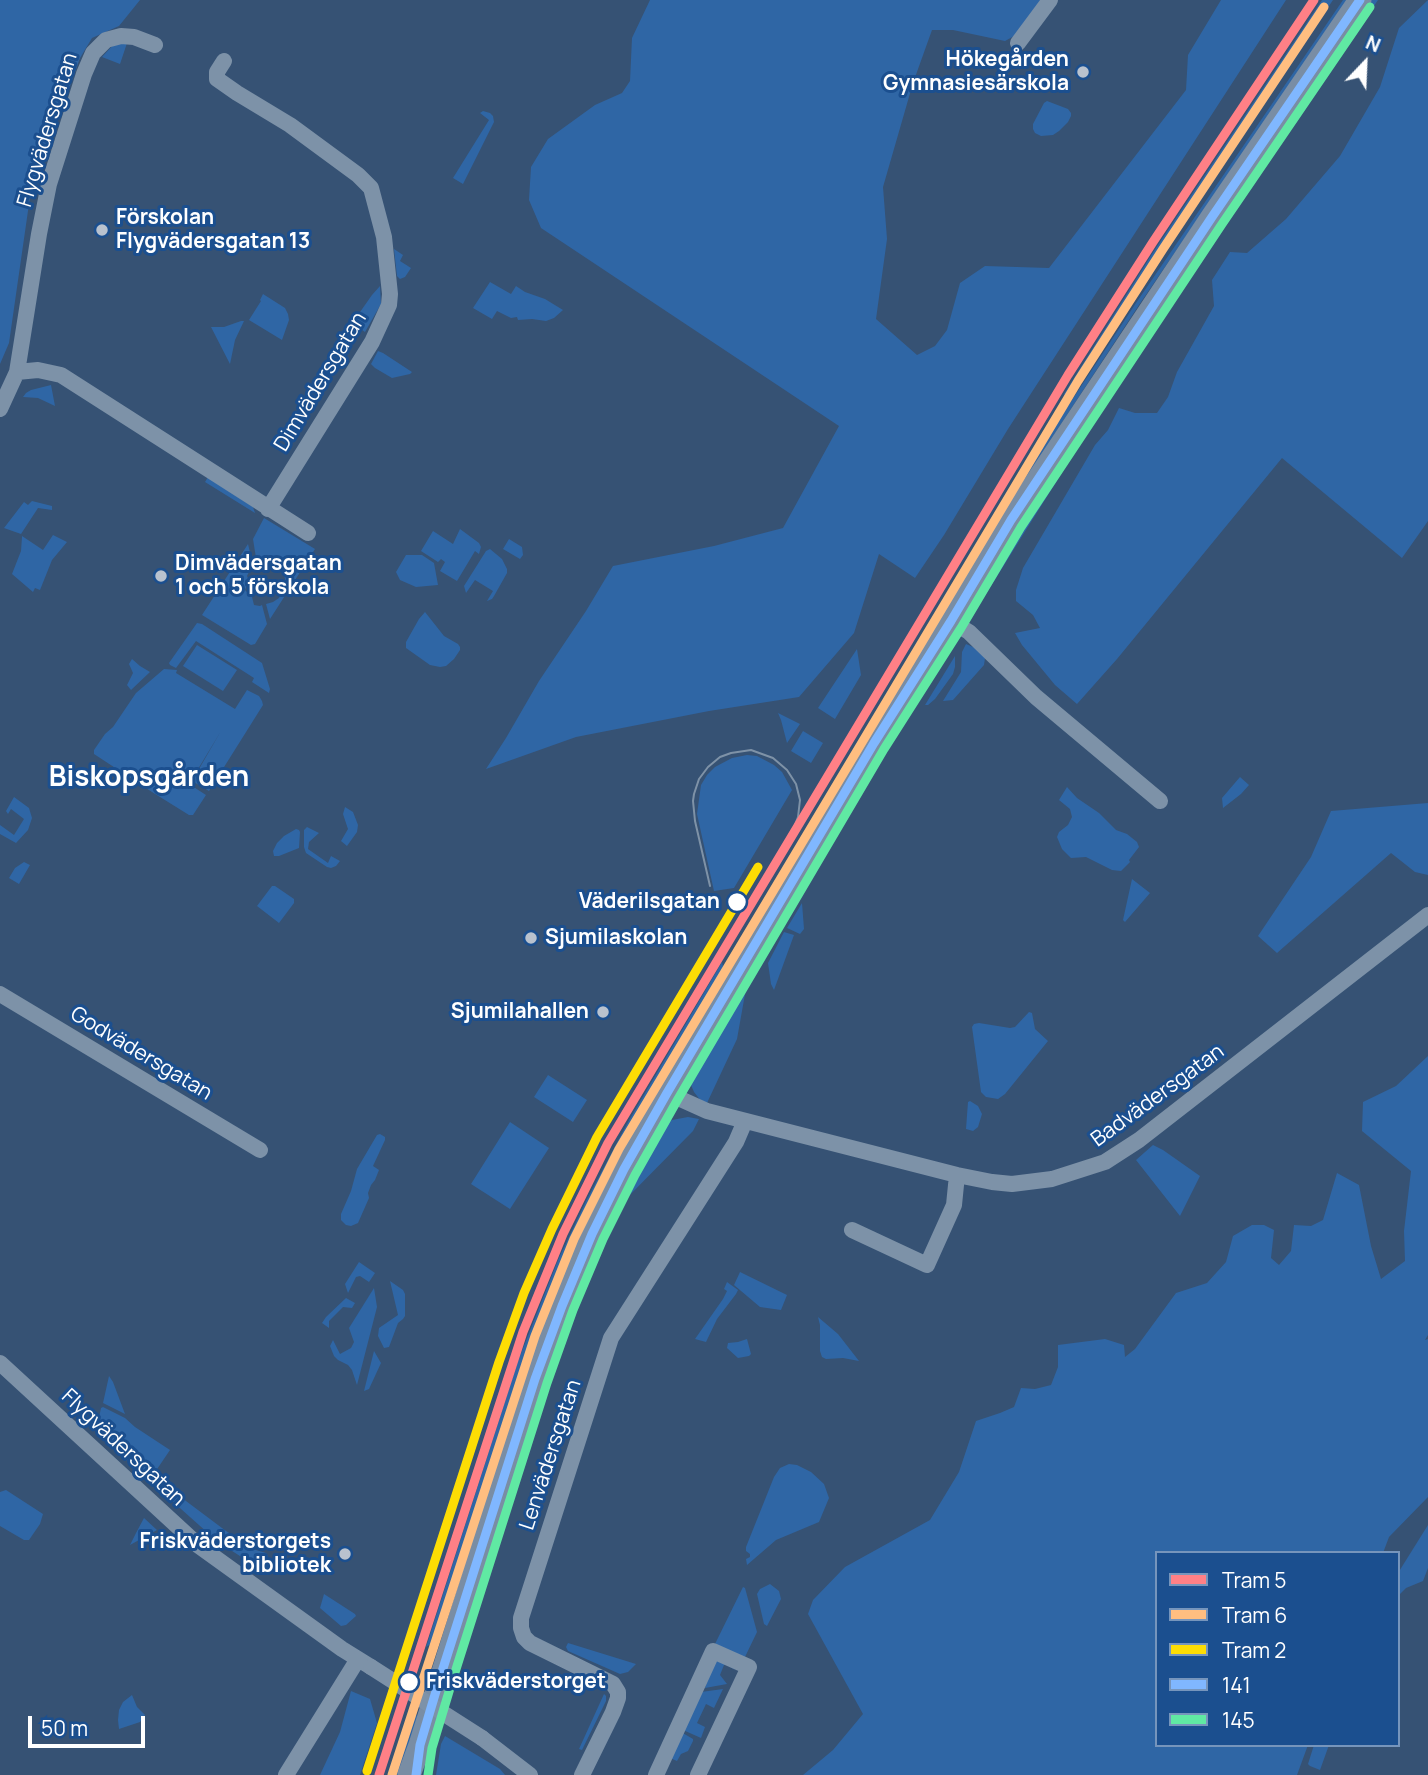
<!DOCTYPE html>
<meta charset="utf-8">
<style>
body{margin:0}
#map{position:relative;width:1428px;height:1775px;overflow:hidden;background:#365274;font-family:Manrope,sans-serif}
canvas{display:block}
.legend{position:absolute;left:1155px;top:1551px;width:245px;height:196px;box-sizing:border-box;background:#1b4f8f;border:2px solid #7695bc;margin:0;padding:9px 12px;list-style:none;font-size:21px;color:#fff}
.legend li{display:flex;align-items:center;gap:14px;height:35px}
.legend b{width:35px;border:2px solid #7695bc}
.north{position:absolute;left:1330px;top:28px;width:70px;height:70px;-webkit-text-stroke:5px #1b4f8f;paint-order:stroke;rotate:23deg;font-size:19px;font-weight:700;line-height:28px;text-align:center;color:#fff}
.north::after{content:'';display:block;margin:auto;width:24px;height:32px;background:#fff;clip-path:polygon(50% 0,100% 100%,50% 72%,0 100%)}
.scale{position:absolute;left:28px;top:1716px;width:117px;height:32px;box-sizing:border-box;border:4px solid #fff;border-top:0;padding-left:9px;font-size:21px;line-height:24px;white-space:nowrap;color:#fff;-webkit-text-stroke:5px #1b4f8f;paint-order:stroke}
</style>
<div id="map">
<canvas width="1428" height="1775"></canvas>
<ul class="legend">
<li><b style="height:9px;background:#ff8086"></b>Tram 5</li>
<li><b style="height:9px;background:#ffbe80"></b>Tram 6</li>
<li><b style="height:9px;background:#fddd04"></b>Tram 2</li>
<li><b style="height:9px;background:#80b7ff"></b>141</li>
<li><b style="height:9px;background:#60e9a3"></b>145</li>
</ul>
<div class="north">N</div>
<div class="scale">50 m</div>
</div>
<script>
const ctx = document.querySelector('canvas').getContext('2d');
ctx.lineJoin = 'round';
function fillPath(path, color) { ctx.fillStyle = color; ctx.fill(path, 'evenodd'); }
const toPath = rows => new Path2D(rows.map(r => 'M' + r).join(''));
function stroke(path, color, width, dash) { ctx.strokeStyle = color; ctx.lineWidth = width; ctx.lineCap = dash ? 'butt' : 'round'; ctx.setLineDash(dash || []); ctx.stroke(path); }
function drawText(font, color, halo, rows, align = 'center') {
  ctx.font = font + ' Manrope,sans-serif'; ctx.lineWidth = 6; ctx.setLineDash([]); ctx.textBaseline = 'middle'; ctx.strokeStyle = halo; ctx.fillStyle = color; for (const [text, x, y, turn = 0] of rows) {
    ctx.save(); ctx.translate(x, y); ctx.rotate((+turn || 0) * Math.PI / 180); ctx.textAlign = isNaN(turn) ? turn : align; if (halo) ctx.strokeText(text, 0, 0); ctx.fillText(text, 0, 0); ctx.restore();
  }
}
fillPath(toPath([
 [0,0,140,0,119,26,92,38,80,58,30,197,9,343,0,364],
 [650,0,1042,0,1016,35,1005,41,953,30,932,30,913,83,883,187,887,239,876,319,917,355,935,346,947,330,960,283,985,266,1049,268,1186,90,1188,55,1221,0,1286,0,1008,429,944,535,915,578,879,554,854,633,799,697,709,711,576,737,486,769,506,738,539,681,586,611,613,566,714,546,783,528,839,426,541,228,529,200,531,167,548,139,595,105,622,93,630,81,632,38],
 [1322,0,1333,0,1107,331,1067,393,1065,395,1064,394,1152,254],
 [1343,0,1347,0,1139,305,1021,485,1020,482,1033,459,1136,303],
 [1369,0,1378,0,1103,407,984,597,978,594,1034,508,1088,415],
 [1428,0,1428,521,1402,558,1282,458,1117,659,1077,704,1055,685,1022,645,1015,633,1040,628,1033,615,1016,601,1016,590,1023,568,1095,445,1108,430,1119,408,1135,413,1157,413,1168,397,1177,372,1214,306,1212,280,1230,252,1247,253,1286,219,1340,156,1380,87,1399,28],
 [127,43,120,64,102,57,114,44],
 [1047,101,1068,109,1071,113,1071,116,1068,122,1059,131,1053,135,1041,136,1035,133,1033,129,1033,124,1044,103],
 [483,111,490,113,493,116,494,122,463,184,453,178,489,120,480,113],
 [394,249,403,255,400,261,411,268,405,277,400,279,397,276],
 [490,282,511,294,516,286,525,292,545,299,563,310,554,318,546,321,532,319,518,320,517,317,511,318,497,311,492,319,473,308],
 [380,286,381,304,365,332,355,325,353,322,372,295],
 [263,294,285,308,288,314,289,320,282,340,249,320,261,301,260,300],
 [241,321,244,321,235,340,230,364,211,327,224,327],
 [378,351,383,353,412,372,410,374,392,378,375,368,371,364],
 [51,385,55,406,38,398,23,397,26,393,31,390],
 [208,477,253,507,255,513,205,482],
 [32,501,52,506,52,510,38,508,21,534,4,528,24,502,28,505],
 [264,518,315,549,270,619,266,604,273,602,279,598,285,583,285,578,280,569,280,566,276,563,263,557,256,558,253,539],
 [460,529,479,543,481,547,479,554,475,551,457,581,440,571,445,562,441,559,438,562,421,551,433,531,453,544],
 [53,535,67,542,52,560,40,590,35,588,33,592,12,574,21,551,22,537,22,536,43,550],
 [509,539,522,547,523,555,520,559,503,549],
 [248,544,254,569,249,572,247,576,249,580,245,590,252,597,254,605,260,606,262,605,267,624,255,644,251,645,202,615],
 [490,549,502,559,507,569,507,573,494,596,492,599,487,601,493,591,475,580,466,593,464,586,486,551],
 [406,555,422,555,434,563,438,585,416,587,400,580,396,572],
 [425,612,444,636,458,644,460,647,460,650,454,659,446,666,440,667,430,665,406,648,406,642,419,619],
 [197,623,202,624,262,663,270,689,269,693,252,682,254,678,196,641,176,668,170,665,169,663],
 [966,644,980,650,985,658,984,665,953,700,943,701,961,672,962,652],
 [197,645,237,670,223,691,183,666],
 [857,649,861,675,835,719,818,708],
 [955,656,955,667,953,674,935,699,928,705,925,705],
 [132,659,140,666,150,672,131,690,127,685,133,673,129,664],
 [164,669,177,670,176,673,235,709,247,690,259,696,262,701,263,705,209,791,192,781,221,731,189,784,206,795,193,815,189,815,152,792,94,754,94,750,105,734,113,727,136,693],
 [778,713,800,724,787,743,781,720],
 [803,731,823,743,811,763,791,751],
 [747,755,757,756,774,765,782,772,792,790,734,888,714,891,697,814,701,785,707,775,715,767,732,758],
 [1240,777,1249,785,1241,794,1223,808,1222,798],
 [1067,787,1077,798,1099,813,1116,830,1127,834,1137,842,1139,847,1129,860,1130,862,1121,871,1112,870,1086,857,1071,858,1062,849,1057,837,1059,832,1068,825,1072,817,1070,809,1059,800],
 [14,797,29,808,32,818,28,830,16,843,0,834,0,825,14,835,24,819,11,809,8,814,6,811],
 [1428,803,1428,875,1415,872,1391,853,1277,953,1258,936,1311,857,1331,811],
 [345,807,353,812,358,825,357,832,347,846,341,841,348,829,343,814],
 [307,827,319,833,309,842,308,849,328,863,331,856,340,861,336,866,331,868,327,867,306,853,304,847,304,830],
 [296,829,299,830,300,832,299,848,279,856,274,856,273,851,277,843,284,836],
 [24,862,30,865,19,884,9,878,15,868],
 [1132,879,1150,893,1125,922,1123,920],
 [272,886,275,886,294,899,294,903,279,923,257,906],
 [802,903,804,929,800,934,787,928],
 [784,932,794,935,774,990,771,984,768,963],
 [722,962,725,976,650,1104,460,1583,453,1585,434,1642,426,1647,518,1361,558,1260,586,1201,628,1122],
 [746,980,747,983,737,1039,707,1103,701,1101,694,1092,691,1085,690,1076],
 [1029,1012,1032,1013,1035,1029,1048,1041,1005,1094,998,1099,986,1097,981,1092,972,1027,974,1024,979,1023,1010,1028,1015,1027],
 [1428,1056,1428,1335,1425,1340,1428,1339,1428,1497,1389,1537,1383,1553,1157,1553,1157,1745,1308,1745,1297,1775,803,1775,833,1750,863,1714,808,1614,813,1600,845,1567,930,1520,959,1472,976,1421,1000,1413,1014,1407,1021,1388,1035,1389,1051,1385,1058,1367,1058,1345,1105,1339,1124,1345,1125,1357,1135,1349,1176,1293,1207,1283,1226,1262,1233,1236,1252,1225,1264,1225,1274,1230,1271,1258,1279,1265,1291,1251,1294,1225,1311,1226,1323,1220,1337,1173,1359,1185,1371,1246,1381,1279,1405,1261,1404,1231,1411,1171,1362,1131,1363,1102,1396,1086],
 [548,1075,587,1100,573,1122,534,1097],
 [970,1101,978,1106,982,1114,978,1127,973,1131,966,1129,968,1102],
 [688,1117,699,1119,693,1131,615,1210,639,1163,658,1129,672,1120],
 [510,1122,549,1148,510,1209,471,1184],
 [380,1134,385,1137,385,1140,373,1166,379,1170,375,1180,371,1185,368,1193,369,1198,358,1223,351,1226,346,1225,341,1220,341,1214,351,1191,357,1169,377,1135],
 [1153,1145,1163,1150,1200,1176,1180,1216,1136,1160],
 [359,1262,375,1273,369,1282,360,1276,356,1277,348,1293,345,1284],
 [740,1272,787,1295,781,1310,760,1307,734,1285],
 [390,1281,403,1290,405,1294,405,1316,403,1319,398,1323,389,1347,384,1348,378,1336,379,1328,398,1315],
 [727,1282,738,1290,736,1294,717,1319,706,1342,695,1339,723,1299,727,1291,724,1289],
 [374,1288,377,1307,357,1385,352,1370,348,1365,338,1360,334,1356,330,1346,333,1340,340,1354,351,1348,354,1342,349,1328],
 [346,1298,355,1303,352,1308,343,1307,329,1321,329,1328,322,1323,326,1317],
 [818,1317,838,1334,859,1361,843,1358,826,1359,822,1357,820,1351,820,1325],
 [747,1339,751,1354,749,1356,738,1358,727,1348,728,1343,738,1342],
 [374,1351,381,1363,369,1389,364,1391],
 [109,1376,113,1382,125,1414,103,1403],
 [103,1407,125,1418,135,1427,170,1450,149,1481,96,1432,101,1408],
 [789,1464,797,1465,811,1472,824,1484,829,1498,819,1522,776,1540,747,1565,746,1559,750,1557,750,1554,746,1551,746,1547,774,1477,780,1468],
 [164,1486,166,1486,226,1531,256,1550,266,1553,268,1556,266,1561,261,1565,254,1565,218,1542,162,1492],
 [6,1490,43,1514,40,1524,29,1540,24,1540,0,1526,0,1492],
 [144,1518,157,1530,130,1545,136,1533],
 [1428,1525,1428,1568,1423,1581,1406,1588,1398,1596,1398,1573],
 [770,1584,779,1591,781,1599,767,1626,764,1624,757,1594,760,1589],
 [743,1587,745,1588,757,1632,744,1659,715,1644],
 [324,1594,355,1614,356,1616,346,1625,341,1626,320,1608],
 [568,1643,636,1664,628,1672,620,1674,568,1651,566,1647],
 [714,1659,730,1665,735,1670,727,1665,724,1665,720,1675,727,1684,705,1688],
 [723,1689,714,1708,706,1704,697,1723,705,1727,701,1738,683,1730,701,1692],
 [351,1691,370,1699,377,1723,360,1775,320,1775,340,1732],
 [604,1694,606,1696,606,1701,582,1750,579,1749],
 [132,1695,137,1707,145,1715,140,1722,119,1729,118,1720,119,1710,123,1702],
 [410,1711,419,1717,400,1775,397,1775,398,1753],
 [681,1732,693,1739,693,1741,688,1751,681,1754,677,1761,670,1758],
 [445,1736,500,1769,505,1775,436,1775,441,1744],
 [1314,1745,1329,1745,1320,1770,1310,1766,1308,1764]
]), '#2f66a5');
stroke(toPath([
 [1018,43,1050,0],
 [224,61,217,72,217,79,237,93,290,125,358,175,371,188,384,237,390,294,389,305,372,342,268,509],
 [17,372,38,370,61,375,308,533],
 [0,409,17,372,39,234,49,184,84,74,93,53,106,40,121,36,134,37,155,45],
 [951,621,969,632,1036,697,1160,801],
 [0,994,260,1150],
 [667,1093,707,1111,957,1175,992,1182,1012,1184,1052,1179,1105,1162,1139,1140,1428,915],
 [852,1230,927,1265,954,1205,957,1175],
 [0,1363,199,1546,342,1649,371,1667],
 [482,1738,530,1775],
 [286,1775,358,1659],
 [582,1775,613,1712,618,1698,618,1692,613,1684,607,1681,530,1643,524,1637,521,1628,521,1618,611,1338,736,1142,745,1121],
 [656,1775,713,1651,749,1667,698,1775]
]), '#7d92a8', 16);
stroke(toPath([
 [409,1775,420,1745,535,1379,562,1306,592,1234,624,1169,667,1093,874,743,951,621,1011,520,1212,217,1360,0]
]), '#798da4', 23);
stroke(toPath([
 [710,886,695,821,693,801,694,794,699,779,708,767,720,757,731,753,751,750,773,758,787,770,796,784,800,800,798,817,789,840]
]), '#7e92a7', 2);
stroke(toPath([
 [371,1667,482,1738]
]), '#7d92a8', 16);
stroke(toPath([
 [416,1775,420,1745,439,1681,535,1379,562,1306,592,1234,624,1169,667,1093,874,743,951,621,1011,520,1212,217,1360,0]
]), '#80b7ff', 9);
stroke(toPath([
 [428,1775,432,1748,451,1685,547,1383,573,1310,603,1239,635,1175,678,1099,884,749,961,628,1021,527,1222,224,1370,7]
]), '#60e9a3', 9);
stroke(toPath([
 [379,1775,523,1332,563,1234,608,1143,1068,375,1153,242,1314,0]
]), '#ff8086', 9);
stroke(toPath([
 [392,1775,535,1336,574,1239,619,1149,1078,381,1163,249,1324,7]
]), '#ffbe80', 9);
stroke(toPath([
 [367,1771,499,1362,524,1293,552,1229,597,1137,758,867]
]), '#fddd04', 9);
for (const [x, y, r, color] of [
 [1083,72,7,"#b9c2ce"],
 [102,230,7,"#b9c2ce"],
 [161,576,7,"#b9c2ce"],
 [737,902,10,"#fff"],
 [531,938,7,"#b9c2ce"],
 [603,1012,7,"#b9c2ce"],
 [345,1554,7,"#b9c2ce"],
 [409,1682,10,"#fff"]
]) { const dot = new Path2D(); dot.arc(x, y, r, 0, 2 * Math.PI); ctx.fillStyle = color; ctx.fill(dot); stroke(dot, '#1b4f8f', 2.5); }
drawText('bold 21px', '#fff', '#1b4f8f', [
 ["Hökegården",1069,60],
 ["Gymnasiesärskola",1069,84],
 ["Förskolan",116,218,"left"],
 ["Flygvädersgatan 13",116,242,"left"],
 ["Dimvädersgatan",175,564,"left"],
 ["1 och 5 förskola",175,588,"left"],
 ["Sjumilaskolan",545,938,"left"],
 ["Sjumilahallen",589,1012],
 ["Friskväderstorgets",331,1542],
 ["bibliotek",331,1566]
], 'right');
drawText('21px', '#fff', '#1b4f8f', [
 ["Flygvädersgatan",48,130,-73],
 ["Dimvädersgatan",321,382,-59],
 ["Godvädersgatan",141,1054,31],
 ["Badvädersgatan",1158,1096,-36],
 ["Flygvädersgatan",123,1448,43],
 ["Lenvädersgatan",551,1455,-72]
]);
drawText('bold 21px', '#fff', '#1b4f8f', [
 ["Väderilsgatan",720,902],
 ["Friskväderstorget",426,1682,"left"]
], 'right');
drawText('bold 28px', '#fff', '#1b4f8f', [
 ["Biskopsgården",149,778]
]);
</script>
